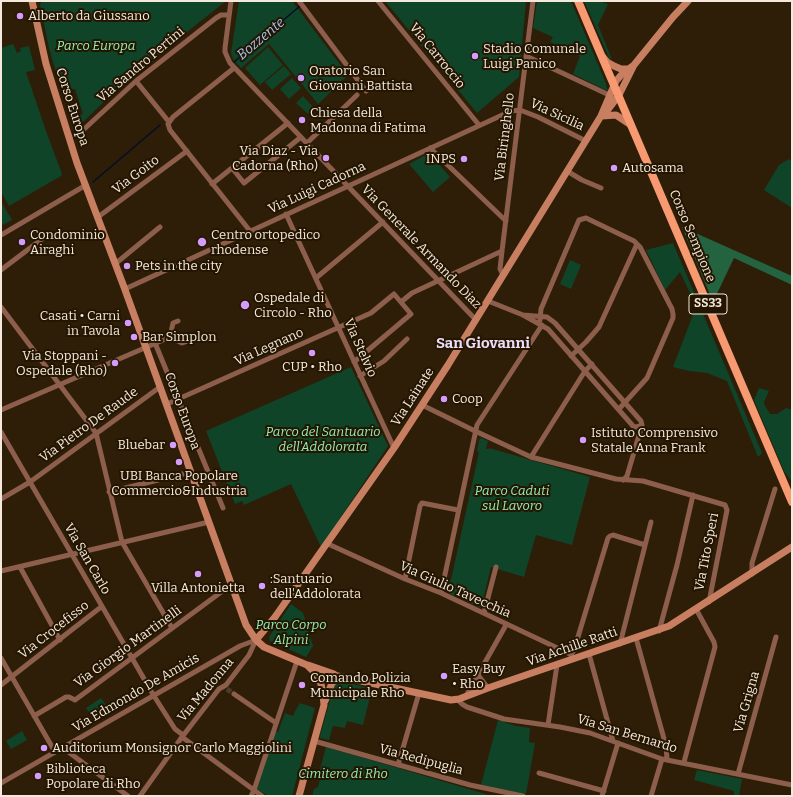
<!DOCTYPE html>
<meta charset="utf-8">
<style>
body{margin:0}
#map{position:relative;width:793px;height:797px;overflow:hidden;background:#2e1e07;font-family:Bitter,serif}
canvas{display:block}
.frame{position:absolute;inset:0;border:2px solid #f4e9dc;pointer-events:none}
</style>
<div id="map">
<canvas width="793" height="797"></canvas>
<div class="frame"></div>
</div>
<script>
const ctx = document.querySelector('canvas').getContext('2d');
ctx.lineJoin = 'round';
function fillPath(path, color) { ctx.fillStyle = color; ctx.fill(path, 'evenodd'); }
const toPath = rows => new Path2D(rows.map(r => 'M' + r).join(''));
function stroke(path, color, width, dash) { ctx.strokeStyle = color; ctx.lineWidth = width; ctx.lineCap = dash ? 'butt' : 'round'; ctx.setLineDash(dash || []); ctx.stroke(path); }
function drawText(font, color, halo, rows, align = 'center') {
  ctx.font = font + ' Bitter,serif'; ctx.lineWidth = 4; ctx.setLineDash([]); ctx.textBaseline = 'middle'; ctx.strokeStyle = halo; ctx.fillStyle = color; for (const [text, x, y, turn = 0] of rows) {
    ctx.save(); ctx.translate(x, y); ctx.rotate((+turn || 0) * Math.PI / 180); ctx.textAlign = isNaN(turn) ? turn : align; if (halo) ctx.strokeText(text, 0, 0); ctx.fillText(text, 0, 0); ctx.restore();
  }
}
fillPath(toPath([
 [43,1,226,1,125,81,81,124,78,125,73,124,72,123,77,116,83,114,75,89,67,90,60,86,49,48,40,4],
 [239,1,292,1,348,75,318,104,269,44,241,68,233,59,231,53],
 [385,1,526,1,519,77,477,113],
 [537,1,571,1,605,81,608,91,573,74,580,56,550,42,553,37,533,28],
 [584,1,598,1,608,4,598,25,611,57,610,60],
 [13,44,17,53,21,51,20,48,29,46,35,70,26,72,46,131,62,174,61,176,9,206,1,192,1,48],
 [268,47,283,65,260,85,245,68],
 [284,66,291,74,272,90,265,82],
 [292,78,301,88,289,99,280,89],
 [303,96,314,108,308,114,296,103],
 [429,153,450,177,433,192,409,164],
 [789,159,792,161,792,208,764,190,779,165],
 [2,203,12,220,3,225,1,221],
 [673,243,762,453,758,457,727,381,707,373,689,371,673,367,694,312,694,307,691,295,680,272,665,290,646,250],
 [570,260,581,265,571,289,560,284],
 [351,367,388,446,321,547,291,484,244,505,242,501,235,504,206,431],
 [759,388,769,391,764,402,765,406,770,414,777,414,786,408,792,410,792,482,784,471,754,400],
 [481,438,488,441,486,449,489,449,489,448,590,477,572,545,536,535,524,577,491,567,481,608,448,593,446,590,449,580,451,580,479,452,477,451,479,440],
 [291,604,303,613,313,646,306,657,270,641,269,637],
 [341,681,372,689,363,725,347,721,345,728,333,726,329,740,320,738,320,736,334,686],
 [101,698,106,705,91,715,86,708],
 [300,703,315,708,292,796,268,796,257,789,275,732,278,732,285,713,293,716,295,711],
 [498,720,516,726,530,728,529,742,535,743,526,794,481,785],
 [22,731,27,740,11,749,6,741],
 [326,747,381,763,492,796,312,796,314,789,318,787,320,779,318,777],
 [697,770,742,779,739,796,734,796,734,791,694,780]
]), '#0f4429');
fillPath(toPath([
 [682,227,792,276,792,285,734,258,713,302]
]), '#236340');
stroke(toPath([
 [234,62,300,6],
 [93,182,160,125]
]), '#001026', 1.5);
stroke(toPath([
 [227,689,234,694]
]), '#4c3c27', 5, [5, 2.5]);
stroke(toPath([
 [231,1,225,48,225,52,230,63,476,320],
 [299,1,366,91],
 [378,1,479,125],
 [526,56,607,94,610,97],
 [234,68,173,117,168,124,170,130,250,231],
 [136,81,169,122],
 [69,137,80,133,136,81,216,18,221,15,229,15],
 [307,143,357,95],
 [430,148,506,221],
 [232,168,244,183,301,137],
 [567,171,582,180,601,188],
 [212,184,288,123],
 [286,214,394,448],
 [98,217,187,151],
 [1,235,86,185],
 [115,264,160,227],
 [1,270,46,236],
 [503,275,500,269,502,251,533,1],
 [316,278,383,222],
 [125,289,511,111,520,110,538,117,586,141],
 [488,301,523,315,548,329,633,426,636,427,642,425,641,421,555,323,547,317,523,315],
 [401,302,412,293,502,251],
 [1,307,96,433,122,542,172,628],
 [540,320,541,309,579,220,586,218,634,241,640,247,672,309,673,314,673,318,647,378,619,409],
 [170,337,173,323,178,321],
 [155,343,223,508],
 [571,356,586,342,599,327,637,244],
 [360,376,384,361,407,339],
 [167,404,371,313,394,294,411,314,354,362],
 [422,405,475,431,531,457,616,479,643,481,725,505,727,510,709,602],
 [1,410,170,337,182,343,188,341],
 [1,432,154,696],
 [531,457,585,371,592,364],
 [623,480,627,476,642,425],
 [109,492,191,472],
 [1,499,30,482,160,387],
 [326,543,405,579,441,593,568,653,571,655,572,659],
 [20,567,60,640],
 [1,571,209,522],
 [752,574,752,563,775,489],
 [405,579,420,506,422,503,458,510],
 [441,593,477,425,542,325],
 [484,613,496,567],
 [659,631,677,565,693,495],
 [636,638,666,746,667,759],
 [620,644,651,522],
 [589,654,613,741],
 [571,655,574,650,608,538,610,536,613,535,645,545],
 [1,658,55,752],
 [478,675,488,688],
 [1,685,101,607],
 [234,694,276,723],
 [154,696,175,729,183,735],
 [466,696,506,625],
 [458,700,462,704,467,707,504,719,560,727,590,733,662,759,792,785],
 [34,716,66,697,69,697,75,700,232,584],
 [548,725,557,665],
 [182,737,262,796],
 [314,741,470,785,523,796],
 [63,748,128,796],
 [684,762,715,647,714,642,696,609],
 [398,765,419,693],
 [539,773,604,791],
 [738,774,776,637],
 [1,783,240,646,256,640],
 [140,796,182,737,219,689,226,685,249,655,256,640],
 [251,796,254,790,297,661],
 [602,796,618,743],
 [651,796,662,759]
]), '#8c5e4b', 5);
stroke(toPath([
 [32,1,46,64,77,163,124,287,246,625,256,640,264,647,307,665,316,674,321,684,323,694,324,705,299,796],
 [603,57,607,62,614,66,621,69,628,69],
 [606,112,619,95,634,65,673,17,688,1],
 [602,116,616,115,631,125],
 [256,640,275,617,394,448,448,365,601,116,616,81,623,73,634,65],
 [308,665,334,674],
 [320,682,324,677,333,675,451,700,459,699,488,688,669,626,792,547],
 [325,701,332,683,340,677]
]), '#c87f61', 7);
stroke(toPath([
 [578,1,792,502]
]), '#f79971', 8);
for (const [x, y, r, color] of [
 [20,16,4,"#d49cfb"],
 [475,56,4,"#d49cfb"],
 [301,78,4,"#d49cfb"],
 [302,120,4,"#d49cfb"],
 [326,158,4,"#d49cfb"],
 [464,159,4,"#d49cfb"],
 [614,168,4,"#d49cfb"],
 [22,242,4,"#d49cfb"],
 [202,242,5,"#d49cfb"],
 [127,266,4,"#d49cfb"],
 [245,305,5,"#d49cfb"],
 [128,323,4,"#d49cfb"],
 [134,337,4,"#d49cfb"],
 [312,353,4,"#d49cfb"],
 [115,363,4,"#d49cfb"],
 [444,399,4,"#d49cfb"],
 [583,440,4,"#d49cfb"],
 [173,445,4,"#d49cfb"],
 [179,462,4,"#d49cfb"],
 [198,574,4,"#d49cfb"],
 [262,586,4,"#d49cfb"],
 [444,676,4,"#d49cfb"],
 [302,685,4,"#d49cfb"],
 [44,748,4,"#d49cfb"],
 [38,776,4,"#d49cfb"]
]) { const dot = new Path2D(); dot.arc(x, y, r, 0, 2 * Math.PI); ctx.fillStyle = color; ctx.fill(dot); stroke(dot, '#241500', 1.5); }
for (const [x, y, w] of [
 [708,304,38]
]) { const box = new Path2D(); box.roundRect(x - w / 2, y - 10, w, 20, 3); ctx.fillStyle = '#241500'; ctx.fill(box); stroke(box, '#f4e9dc', 1); }
drawText('bold 12px', '#f4e9dc', null, [
 ["SS33",708,304]
]);
drawText('13px', '#f4e9dc', '#241500', [
 ["Alberto da Giussano",28,16],
 ["Stadio Comunale",483,49],
 ["Luigi Panico",483,64],
 ["Oratorio San",309,71],
 ["Giovanni Battista",309,86],
 ["Chiesa della",310,113],
 ["Madonna di Fatima",310,128],
 ["Via Diaz - Via",318,151,"right"],
 ["Cadorna (Rho)",318,166,"right"],
 ["INPS",456,159,"right"],
 ["Autosama",622,168],
 ["Condominio",30,235],
 ["Airaghi",30,250],
 ["Centro ortopedico",211,235],
 ["rhodense",211,250],
 ["Pets in the city",135,266],
 ["Ospedale di",254,298],
 ["Circolo - Rho",254,313],
 ["Casati • Carni",120,316,"right"],
 ["in Tavola",120,331,"right"],
 ["Bar Simplon",142,337],
 ["Via Stoppani -",107,356,"right"],
 ["Ospedale (Rho)",107,371,"right"],
 ["CUP • Rho",312,367,"center"],
 ["Coop",452,399],
 ["Istituto Comprensivo",591,433],
 ["Statale Anna Frank",591,448],
 ["Bluebar",165,445,"right"],
 ["UBI Banca Popolare",179,476,"center"],
 ["Commercio&Industria",179,491,"center"],
 [":Santuario",270,579],
 ["dell'Addolorata",270,594],
 ["Villa Antonietta",198,588,"center"],
 ["Easy Buy",452,669],
 ["• Rho",452,684],
 ["Comando Polizia",310,678],
 ["Municipale Rho",310,693],
 ["Auditorium Monsignor Carlo Maggiolini",52,748],
 ["Biblioteca",46,769],
 ["Popolare di Rho",46,784]
], 'left');
drawText('italic 13px', '#91ecb4', '#241500', [
 ["Parco Europa",96,46],
 ["Parco del Santuario",323,432],
 ["dell'Addolorata",323,447],
 ["Parco Caduti",512,491],
 ["sul Lavoro",512,506],
 ["Parco Corpo",291,625],
 ["Alpini",291,640],
 ["Cimitero di Rho",343,774]
]);
drawText('13px', '#f4e9dc', '#241500', [
 ["Via Carroccio",437,56,51],
 ["Via Sandro Pertini",141,65,-40],
 ["Corso Europa",72,107,72],
 ["Via Sicilia",557,115,25],
 ["Via Biringhello",505,137,-83],
 ["Via Goito",136,175,-37],
 ["Via Luigi Cadorna",317,188,-25],
 ["Corso Sempione",692,236,67],
 ["Via Generale Armando Diaz",421,247,46],
 ["Via Legnano",269,347,-24],
 ["Via Stelvio",360,348,66],
 ["Via Lainate",413,397,-57],
 ["Corso Europa",182,411,70],
 ["Via Pietro De Raude",89,425,-36],
 ["Via Tito Speri",707,552,-79],
 ["Via San Carlo",87,559,60],
 ["Via Giulio Tavecchia",455,590,24],
 ["Via Crocefisso",54,630,-38],
 ["Via Giorgio Martinelli",128,647,-36],
 ["Via Achille Ratti",572,647,-19],
 ["Via Madonna",206,690,-50],
 ["Via Edmondo De Amicis",136,693,-30],
 ["Via Grigna",747,702,-74],
 ["Via San Bernardo",627,734,17],
 ["Via Redipuglia",421,760,15]
]);
drawText('italic 14px', '#a3c8f1', '#241500', [
 ["Bozzente",261,39,-40]
]);
drawText('bold 15px', '#ebdcf7', '#241500', [
 ["San Giovanni",483,344]
]);
</script>
